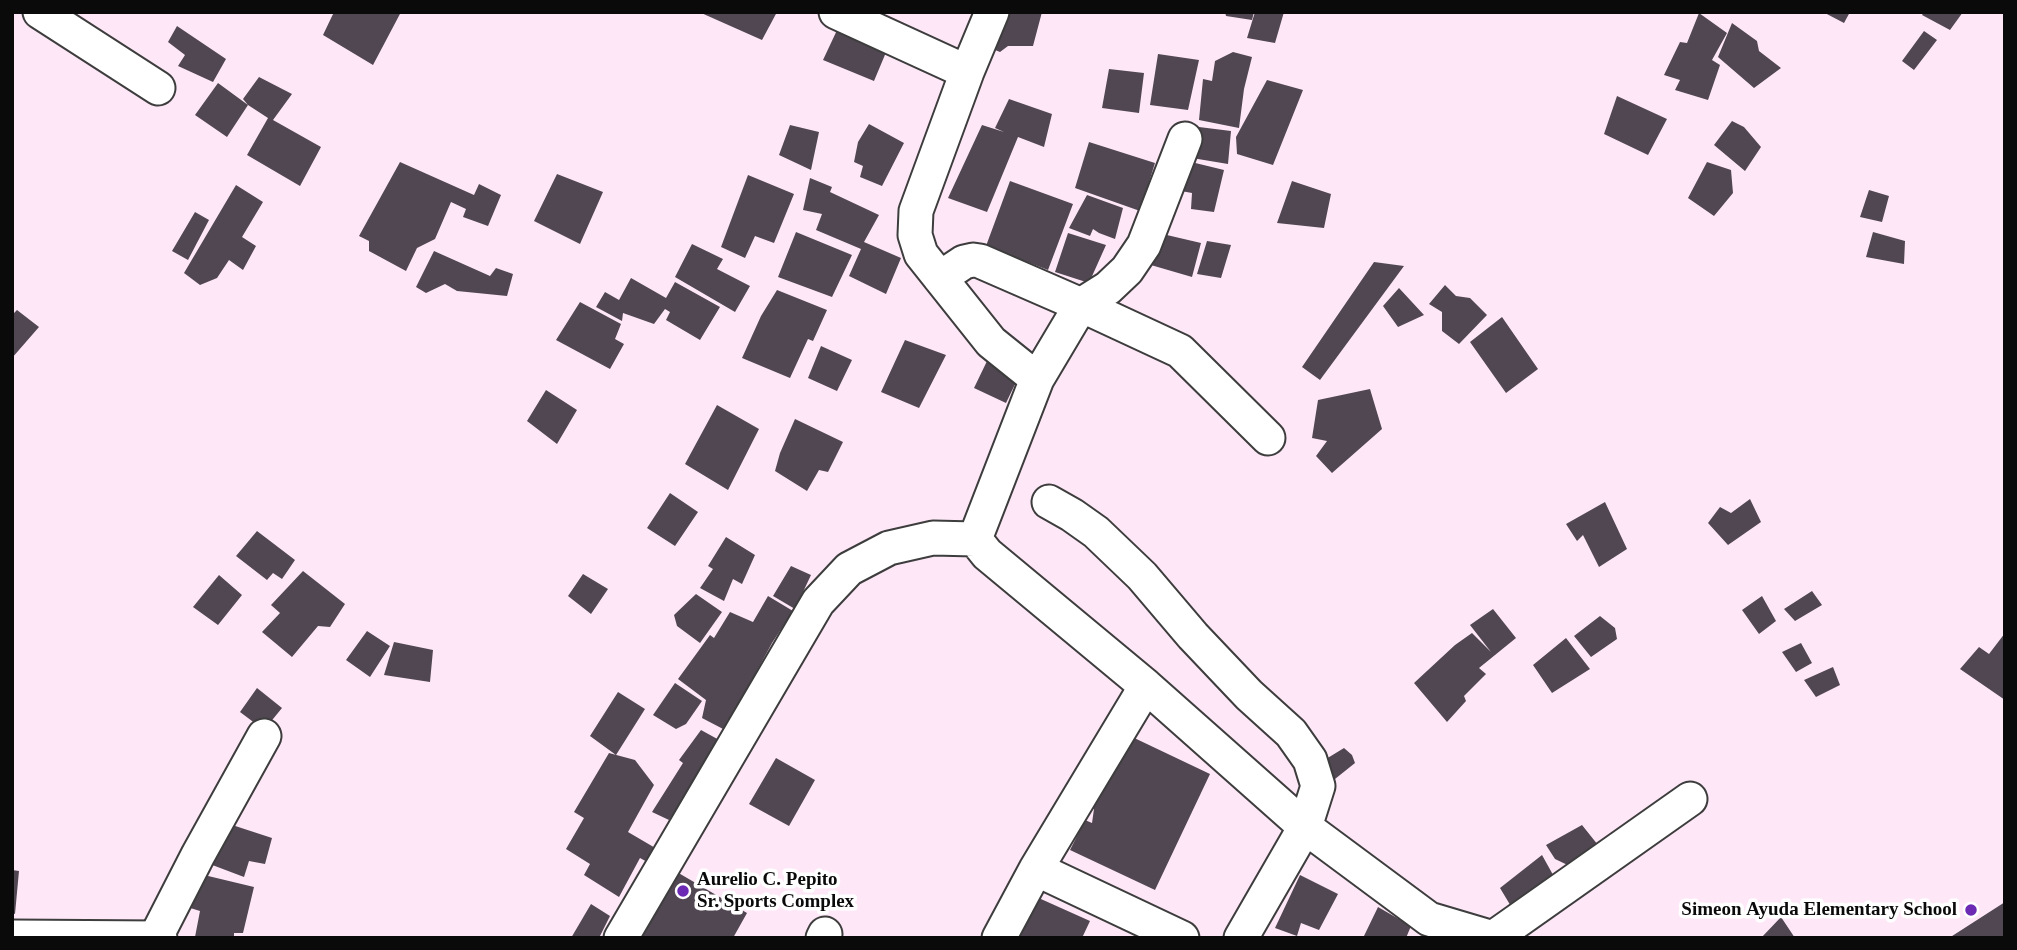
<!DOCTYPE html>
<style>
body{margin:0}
#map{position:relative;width:2017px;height:950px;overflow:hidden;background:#fee8f7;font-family:Georgia,serif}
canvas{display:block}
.frame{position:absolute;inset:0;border:14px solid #0a0a0a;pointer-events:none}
</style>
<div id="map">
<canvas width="2017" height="950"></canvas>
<div class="frame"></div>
</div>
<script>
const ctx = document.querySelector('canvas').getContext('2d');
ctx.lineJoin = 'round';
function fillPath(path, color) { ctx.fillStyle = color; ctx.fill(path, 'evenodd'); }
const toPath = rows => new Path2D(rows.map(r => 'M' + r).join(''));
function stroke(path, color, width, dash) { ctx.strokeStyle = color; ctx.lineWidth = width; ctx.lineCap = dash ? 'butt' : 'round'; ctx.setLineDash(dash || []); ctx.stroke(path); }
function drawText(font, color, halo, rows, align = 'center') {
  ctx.font = font + ' Georgia,serif'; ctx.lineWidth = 7; ctx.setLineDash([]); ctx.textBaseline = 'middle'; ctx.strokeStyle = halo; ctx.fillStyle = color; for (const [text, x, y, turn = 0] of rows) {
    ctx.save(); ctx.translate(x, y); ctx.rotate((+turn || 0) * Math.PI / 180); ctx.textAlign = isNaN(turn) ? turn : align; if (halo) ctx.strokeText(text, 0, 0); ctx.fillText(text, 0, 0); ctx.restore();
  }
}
fillPath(toPath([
 [334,12,401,12,373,65,323,35],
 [699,12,777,12,762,40],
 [1003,12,1042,12,1033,46,1008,46,1000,52,988,47],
 [1225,12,1254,12,1252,20,1226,16],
 [1255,12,1284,12,1275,43,1247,38],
 [1823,12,1850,12,1844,23],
 [1924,12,1963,12,1950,30,1922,15],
 [1699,13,1727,33,1712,60,1720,65,1708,100,1675,90,1680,80,1664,75,1680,42,1687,43],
 [1732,23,1757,41,1759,51,1781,68,1754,88,1718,57],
 [177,26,226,59,213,82,178,66,185,55,168,42],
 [838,28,887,50,874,81,823,60],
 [1924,31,1937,40,1914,70,1902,61],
 [1233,52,1252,57,1244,89,1239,128,1199,120,1203,79,1212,81,1215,61],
 [1158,54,1199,60,1188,110,1150,105],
 [1109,69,1144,73,1139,113,1102,108],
 [259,77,292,94,273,120,321,147,300,186,247,155,268,118,248,105,227,137,195,115,218,83,248,105,243,99],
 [1267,80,1303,90,1273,165,1237,154,1236,137],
 [1617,96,1667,119,1648,155,1604,134],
 [1009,99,1052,114,1044,147,1018,137,987,212,948,198,982,125,1004,132,995,128],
 [1732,121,1744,127,1761,147,1745,171,1714,145],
 [869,124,904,143,882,186,860,177,863,166,854,162,858,142],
 [790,125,819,132,811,170,779,155],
 [1199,127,1231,131,1228,164,1192,158],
 [1089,142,1155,163,1140,211,1075,188],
 [1183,160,1224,170,1214,212,1191,209,1192,193,1170,189],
 [400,162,474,195,479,184,501,195,488,226,463,217,466,209,451,202,435,239,417,248,406,271,369,251,369,241,359,236],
 [1707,162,1731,170,1733,193,1714,216,1688,198],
 [557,174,603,192,580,244,534,221],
 [748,175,794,194,774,243,755,236,745,258,721,247],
 [810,178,832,187,830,192,879,215,864,242,901,258,886,294,849,276,861,249,816,230,822,214,803,210],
 [1010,181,1073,204,1048,270,986,246],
 [1292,181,1331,194,1324,228,1277,223],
 [236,185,263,202,242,237,256,246,243,270,229,260,217,278,200,285,184,273],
 [1869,190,1889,196,1882,222,1860,217],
 [1087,195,1123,208,1115,239,1099,233,1093,229,1090,236,1069,228],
 [195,212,209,220,188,260,172,251],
 [796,232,852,255,832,297,778,277],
 [1154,232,1201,243,1192,277,1144,263],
 [1873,232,1905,241,1904,264,1866,257],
 [1068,233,1106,245,1089,283,1055,272],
 [1207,241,1231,245,1221,278,1197,274],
 [692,244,723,259,717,269,750,286,735,312,675,277],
 [434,251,490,276,496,268,513,274,507,296,457,291,445,284,426,293,416,287],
 [1374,262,1404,266,1320,380,1302,367],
 [631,278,666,298,675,282,720,307,700,340,666,320,670,312,665,309,654,324,623,313,622,321,596,307,605,292,619,300],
 [1445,285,1456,296,1470,298,1487,315,1459,344,1442,331,1442,312,1429,304],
 [1399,288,1424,315,1398,327,1383,306],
 [777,290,827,310,813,341,808,339,790,378,742,358,761,316],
 [580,302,621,324,615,339,624,344,610,369,556,340],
 [17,310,39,327,12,358,12,315],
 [1502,317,1538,369,1506,393,1470,342],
 [905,340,946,355,919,408,881,392],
 [821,346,852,360,837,391,808,378],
 [988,359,1019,376,1006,403,974,388],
 [1370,389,1382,429,1332,473,1316,456,1327,441,1312,438,1318,400],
 [546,390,577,410,557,444,527,421],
 [717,405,759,429,728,490,685,464],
 [795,419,843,442,828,472,819,470,807,491,775,471,780,453],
 [670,493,698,512,675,546,647,528],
 [1750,499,1761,522,1728,545,1708,523,1720,507,1731,513],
 [1605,502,1627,549,1599,567,1583,535,1577,541,1566,524],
 [257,531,295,560,282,579,273,573,267,580,236,556],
 [726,537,755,555,742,584,733,579,724,601,700,588,713,569,708,566],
 [791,566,811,575,795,609,773,596],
 [303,571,345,604,330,627,318,626,292,657,262,632,280,613,271,605],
 [583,574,608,589,591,614,568,596],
 [219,575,242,595,218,625,193,607],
 [1812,591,1822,605,1795,621,1784,609],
 [696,594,722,612,700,643,677,626,674,615],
 [768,596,793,611,772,643,725,730,702,718,706,700,678,679,710,635,714,638,730,612,753,622],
 [1762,596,1776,621,1759,634,1742,610],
 [1493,609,1516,638,1479,668,1486,674,1464,696,1466,701,1447,722,1414,683,1455,645,1472,633,1491,652,1470,625],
 [1600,616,1615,628,1617,639,1591,657,1574,636],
 [367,631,390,646,370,677,346,660],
 [2005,633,2005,700,1960,669,1979,647,1989,654],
 [1566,638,1590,669,1552,693,1533,665],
 [394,642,433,650,430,682,384,675],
 [1801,643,1812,663,1796,672,1782,652],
 [1833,667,1840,685,1816,697,1804,680],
 [675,683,702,701,686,724,676,729,653,715],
 [257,688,282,708,264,730,240,712],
 [618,692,645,709,616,755,590,736],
 [701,730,721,741,701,775,669,820,652,812,683,763,679,760],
 [1128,735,1210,774,1155,890,1070,850,1085,820,1092,823,1094,809,1080,802],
 [1344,748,1352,755,1355,763,1335,779,1323,767,1326,759],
 [609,753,635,760,654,785,628,832,657,849,649,863,640,858,619,897,584,875,590,864,566,849,584,818,574,812],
 [776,758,815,780,789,826,749,804],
 [220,821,272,838,265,864,249,861,244,877,207,863],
 [1582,825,1602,850,1576,869,1555,859,1546,845],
 [1542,855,1557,882,1512,908,1500,888],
 [670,868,747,913,733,938,629,938],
 [12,870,19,871,15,914,12,913],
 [204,875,254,887,243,933,234,933,234,938,195,937,200,911,187,907],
 [1300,875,1338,894,1319,930,1301,923,1297,936,1275,928],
 [1032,895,1090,921,1082,938,1018,938,1011,934],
 [2005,902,2005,938,1949,938],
 [591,904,610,916,599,938,571,938],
 [1378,907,1411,926,1406,938,1363,938],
 [1781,917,1795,938,1761,938]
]), '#514752');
const minor = toPath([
 [40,12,158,88],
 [836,12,967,72],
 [992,12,967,72,916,211,915,235,921,254,991,342,1037,379],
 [940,278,964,262,973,260,980,261,1081,305,1180,351,1268,438],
 [1049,502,1072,515,1096,532,1142,576,1193,636,1249,695,1291,733,1310,760,1318,786,1305,827,1241,938],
 [975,539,1037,379,1081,305,1108,288,1127,270,1144,245,1185,139],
 [1036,869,1182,938],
 [12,937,160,938],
 [156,937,198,855,264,736],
 [621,938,818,602,849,569,889,548,933,538,975,539,987,554,1146,686,1305,827,1429,919,1493,938,1690,799],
 [823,938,825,934],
 [999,938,1036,869,1146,686]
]);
stroke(minor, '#3d3d3d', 37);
stroke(minor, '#fff', 33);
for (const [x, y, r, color] of [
 [683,891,7,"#6b29b4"],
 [1971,910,7,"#6b29b4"]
]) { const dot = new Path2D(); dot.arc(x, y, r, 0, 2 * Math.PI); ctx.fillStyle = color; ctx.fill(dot); stroke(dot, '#fff', 2.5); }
drawText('bold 19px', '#0a0a0a', '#fff', [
 ["Aurelio C. Pepito",697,880],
 ["Sr. Sports Complex",697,902],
 ["Simeon Ayuda Elementary School",1957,910,"right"]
], 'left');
</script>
